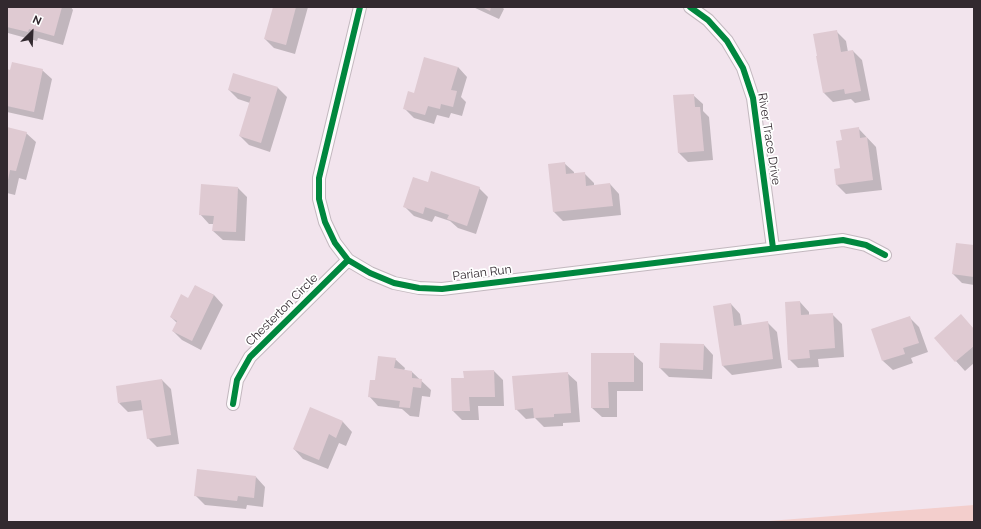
<!DOCTYPE html>
<style>
body{margin:0}
#map{position:relative;width:981px;height:529px;overflow:hidden;background:#f2e4ed;font-family:Raleway,sans-serif}
canvas{display:block}
.frame{position:absolute;inset:0;border:8px solid #32292f;pointer-events:none}
.north{position:absolute;left:12px;top:12px;width:40px;height:40px;-webkit-text-stroke:3px #fff;paint-order:stroke;rotate:24deg;font-size:11px;font-weight:700;line-height:16px;text-align:center;color:#32292f}
.north::after{content:'';display:block;margin:auto;width:14px;height:18px;background:#32292f;clip-path:polygon(50% 0,100% 100%,50% 72%,0 100%)}
</style>
<div id="map">
<canvas width="981" height="529"></canvas>
<div class="frame"></div>
<div class="north">N</div>
</div>
<script>
const ctx = document.querySelector('canvas').getContext('2d');
ctx.lineJoin = 'round';
function fillPath(path, color) { ctx.fillStyle = color; ctx.fill(path, 'evenodd'); }
const toPath = rows => new Path2D(rows.map(r => 'M' + r).join(''));
function stroke(path, color, width, dash) { ctx.strokeStyle = color; ctx.lineWidth = width; ctx.lineCap = dash ? 'butt' : 'round'; ctx.setLineDash(dash || []); ctx.stroke(path); }
function drawText(font, color, halo, rows, align = 'center') {
  ctx.font = font + ' Raleway,sans-serif'; ctx.lineWidth = 3.5; ctx.setLineDash([]); ctx.textBaseline = 'middle'; ctx.strokeStyle = halo; ctx.fillStyle = color; for (const [text, x, y, turn = 0] of rows) {
    ctx.save(); ctx.translate(x, y); ctx.rotate((+turn || 0) * Math.PI / 180); ctx.textAlign = isNaN(turn) ? turn : align; if (halo) ctx.strokeText(text, 0, 0); ctx.fillText(text, 0, 0); ctx.restore();
  }
}
fillPath(toPath([
 [974,505,974,522,756,522]
]), '#f3cecc');
fillPath(toPath([
 [7,7,71,7,73,10,63,45,38,38,37,41,8,33],
 [274,7,308,7,295,54,274,48,265,39],
 [473,7,502,7,504,9,499,19],
 [836,31,846,41,848,52,853,51,862,60,870,100,855,103,851,99,833,102,824,93],
 [458,67,467,77,461,97,466,102,462,116,451,113,449,118,437,115,434,124,414,118,404,108,415,94],
 [7,70,42,70,52,79,43,120,7,112],
 [278,88,287,97,270,152,249,145,240,136,250,103,238,99,229,90],
 [693,95,703,104,703,111,709,117,713,160,688,162,679,153,674,96],
 [7,128,26,133,36,142,26,180,19,178,15,195,7,193],
 [858,128,876,147,882,190,846,194,837,185,841,169,843,141],
 [564,163,574,172,574,174,584,173,594,183,594,186,610,184,619,194,621,215,563,221,554,212],
 [238,188,247,197,245,241,223,240,213,231,214,224,209,224,200,214],
 [479,188,488,197,476,234,458,228,450,221,435,216,432,222,414,216,405,207],
 [974,246,974,285,962,283,953,274],
 [195,286,214,295,223,305,201,350,182,340,173,331,177,323,171,317,189,299],
 [800,302,809,312,809,316,832,314,842,324,844,357,818,359,819,367,798,368,789,359],
 [731,304,740,314,742,326,767,322,777,332,782,368,732,375,723,366],
 [910,318,919,327,928,352,911,358,913,363,893,370,883,361,873,330],
 [974,329,974,363,965,371,935,338],
 [660,344,704,345,713,355,712,379,669,377,660,368],
 [592,354,633,354,643,363,643,391,617,391,617,417,602,417,592,408],
 [395,359,405,368,404,371,412,372,431,390,430,397,422,396,419,417,410,416,402,409,378,406,369,396,376,381],
 [494,371,503,380,504,406,478,406,479,420,462,420,453,411,465,379],
 [567,373,577,382,580,422,563,423,563,426,544,427,535,418,526,419,516,409],
 [162,380,171,389,179,444,157,447,148,438,144,410,128,412,119,403],
 [311,409,343,422,352,432,346,446,339,443,328,469,303,459,294,449],
 [256,477,265,487,263,507,247,505,246,509,205,505,195,495]
]), '#0003');
fillPath(toPath([
 [7,7,62,7,54,36,29,29,28,32,7,27],
 [273,7,296,7,286,45,264,39],
 [482,7,491,7,490,11],
 [837,30,841,52,853,50,861,91,845,94,844,89,823,93,816,56,817,56,813,34],
 [424,57,458,67,451,90,457,91,453,107,441,104,440,109,428,106,425,115,403,109,408,91,414,93],
 [12,62,43,69,34,112,7,106,7,69,10,70],
 [233,73,278,87,261,143,239,136,251,97,228,90],
 [694,94,695,107,700,107,704,151,678,153,673,95],
 [7,127,27,132,16,171,10,170,8,180],
 [859,127,860,138,867,137,873,180,836,185,834,169,840,168,836,141,842,140,840,130],
 [565,162,566,174,585,172,586,186,610,183,613,206,553,212,548,164],
 [431,171,480,187,467,226,447,219,449,215,425,207,423,214,403,207,413,177,428,182],
 [201,184,238,187,236,232,212,231,214,216,199,215],
 [956,243,974,245,974,277,952,274],
 [195,285,214,295,192,341,172,331,177,321,170,317,181,294,188,298],
 [800,301,801,315,833,313,835,348,809,350,810,358,788,360,785,302],
 [731,303,734,326,768,321,773,359,722,366,713,306],
 [961,314,974,329,974,346,955,362,934,338],
 [910,316,919,343,903,348,905,354,882,361,871,329],
 [660,343,704,344,703,370,659,368],
 [591,353,634,353,634,382,608,382,609,408,591,408],
 [378,356,396,358,394,368,412,371,412,378,422,379,421,388,413,387,410,408,399,407,400,401,368,397,370,380,375,380],
 [494,370,495,397,469,397,470,411,452,411,451,378,464,378,463,371],
 [568,372,571,413,554,414,554,417,534,418,533,408,515,410,512,376],
 [162,379,171,435,147,439,141,400,118,403,116,386],
 [310,407,343,421,336,438,329,434,319,460,293,449],
 [197,469,256,476,254,498,238,496,237,501,194,496]
]), '#dfcad2');
const street = toPath([
 [360,7,319,178,319,199,325,222,335,243,348,260,370,273,394,283,419,288,442,289,843,240,866,245,885,255],
 [690,7,708,20,727,41,743,68,753,98,773,248],
 [233,404,237,380,250,357,348,260]
]);
stroke(street, '#c3b8bf', 14);
stroke(street, '#fdfbfc', 12);
stroke(toPath([
 [360,7,319,178,319,199,325,222,335,243,348,260,370,273,394,283,419,288,442,289,843,240,866,245,885,255],
 [690,7,708,20,727,41,743,68,753,98,773,248],
 [233,404,237,380,250,357,348,260]
]), '#00873e', 6);
drawText('12px', '#32292f', '#fff', [
 ["River Trace Drive",769,139,81],
 ["Parian Run",482,273,-7],
 ["Chesterton Circle",282,310,-45]
]);
</script>
